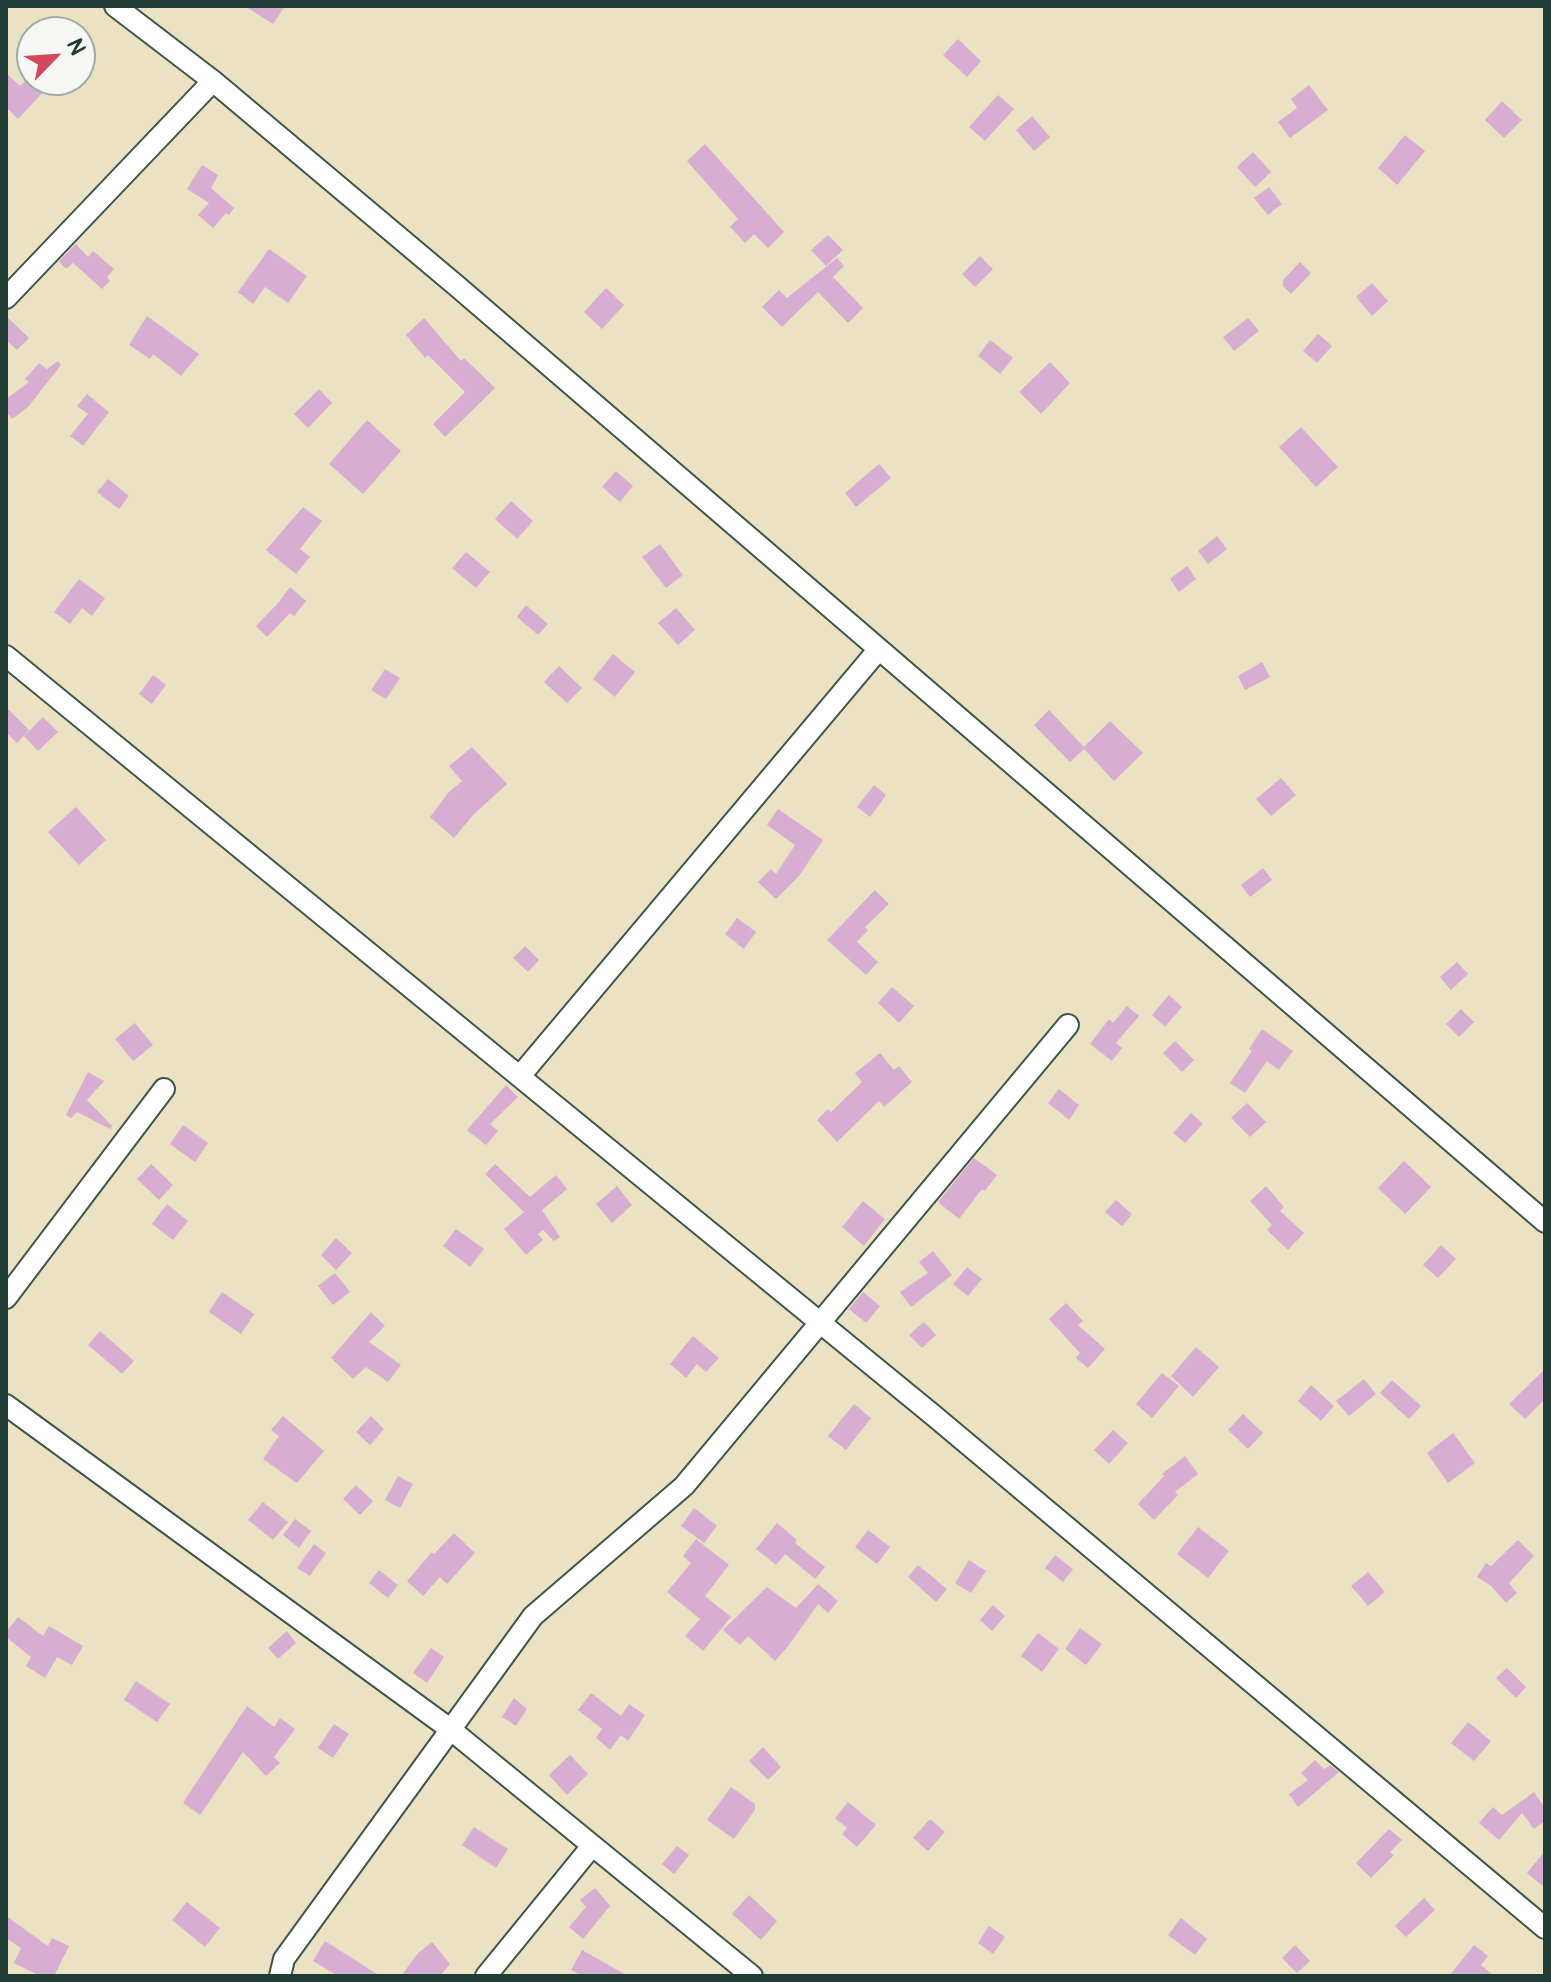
<!DOCTYPE html>
<style>
body{margin:0}
#map{position:relative;width:1551px;height:1982px;overflow:hidden;background:#ebe2c3;font-family:Pangolin,sans-serif}
canvas{display:block}
.frame{position:absolute;inset:0;border:8px solid #1f3d34;pointer-events:none}
.north{position:absolute;left:16px;top:16px;width:80px;height:80px;box-sizing:border-box;background:#f6f6f2;border:2px solid #a0aca6;border-radius:50%;rotate:65deg;font-size:22px;font-weight:700;line-height:32px;text-align:center;color:#1f3d34}
.north::after{content:'';display:block;margin:auto;width:28px;height:36px;background:#d1495b;clip-path:polygon(50% 0,100% 100%,50% 72%,0 100%)}
</style>
<div id="map">
<canvas width="1551" height="1982"></canvas>
<div class="frame"></div>
<div class="north">N</div>
</div>
<script>
const ctx = document.querySelector('canvas').getContext('2d');
ctx.lineJoin = 'round';
function fillPath(path, color) { ctx.fillStyle = color; ctx.fill(path, 'evenodd'); }
const toPath = rows => new Path2D(rows.map(r => 'M' + r).join(''));
function stroke(path, color, width, dash) { ctx.strokeStyle = color; ctx.lineWidth = width; ctx.lineCap = dash ? 'butt' : 'round'; ctx.setLineDash(dash || []); ctx.stroke(path); }
fillPath(toPath([
 [245,6,285,6,273,24],
 [958,39,981,61,967,77,943,55],
 [6,73,20,86,32,74,32,80,39,80,47,88,18,119,6,107],
 [1309,85,1328,110,1290,138,1278,122,1297,108,1291,99],
 [998,95,1014,109,985,141,969,127],
 [1502,101,1522,120,1504,138,1485,120],
 [1032,116,1050,137,1034,151,1016,130],
 [1405,135,1425,151,1397,185,1378,168],
 [705,144,784,232,768,248,754,234,745,243,730,227,738,219,687,161],
 [1253,152,1271,172,1255,187,1237,167],
 [202,165,218,175,211,188,234,208,229,215,226,213,213,228,198,215,209,203,187,189],
 [1269,187,1282,204,1268,215,1254,198],
 [828,235,843,250,826,266,811,250],
 [76,244,88,257,93,251,114,269,107,277,110,281,102,289,73,263,66,269,59,261],
 [269,249,307,276,288,303,265,287,253,304,238,292],
 [980,256,993,269,975,287,962,274],
 [837,258,844,266,833,277,863,308,848,323,818,292,782,327,762,307,779,290,787,298],
 [1300,262,1311,273,1291,294,1283,286,1283,280],
 [1372,283,1388,301,1372,316,1356,297],
 [606,288,624,305,602,329,584,312],
 [6,316,29,338,17,350,6,340],
 [147,316,199,354,181,376,153,354,150,359,129,345],
 [424,318,461,361,464,358,495,388,445,437,433,424,465,392,428,355,425,358,406,335],
 [1248,318,1259,331,1234,351,1223,337],
 [1318,334,1332,346,1317,363,1303,351],
 [990,340,1013,358,1000,374,978,356],
 [58,361,61,365,28,407,12,419,6,411,6,399,29,382,25,379,39,363,47,369],
 [1050,362,1070,383,1041,414,1019,392],
 [319,389,332,403,308,428,294,414],
 [87,394,109,412,83,446,70,436,88,414,77,406],
 [367,420,401,451,363,494,329,464],
 [1301,427,1338,467,1316,487,1279,447],
 [879,464,891,478,856,507,845,493],
 [616,471,633,486,620,502,602,487],
 [108,479,129,496,119,509,97,492],
 [511,501,533,521,517,539,495,519],
 [303,507,322,521,300,549,310,557,296,574,266,550],
 [1217,536,1227,549,1208,564,1198,551],
 [660,544,683,575,666,588,642,557],
 [466,552,490,572,476,588,452,568],
 [1187,566,1196,579,1179,592,1170,579],
 [79,579,105,598,92,616,82,608,70,624,54,612],
 [290,587,306,601,294,616,290,613,267,637,256,626,278,603],
 [526,605,548,624,538,635,517,617],
 [676,608,695,630,678,645,658,623],
 [613,654,635,672,615,697,593,679],
 [1262,662,1270,677,1245,690,1238,676],
 [559,666,582,688,567,703,544,682],
 [385,669,400,678,386,699,371,690],
 [153,675,166,685,152,704,139,694],
 [6,707,29,730,17,743,6,732],
 [1049,710,1084,747,1110,721,1143,753,1114,781,1084,749,1070,762,1034,725],
 [43,717,58,732,38,751,24,736],
 [472,747,507,784,473,815,454,838,430,817,448,793,462,781,449,766],
 [1281,778,1296,795,1271,816,1256,799],
 [874,785,886,795,870,817,857,807],
 [76,807,106,840,79,865,48,832],
 [778,809,823,840,799,876,776,899,758,882,771,869,776,874,795,845,767,825],
 [1263,868,1272,880,1250,897,1241,885],
 [875,890,889,904,865,927,868,930,857,942,878,962,866,975,827,940],
 [737,918,756,932,744,949,725,934],
 [525,946,539,960,528,972,513,958],
 [1457,962,1468,974,1451,990,1440,977],
 [892,987,914,1006,899,1023,878,1003],
 [1169,995,1182,1007,1165,1027,1152,1015],
 [1127,1006,1139,1016,1116,1043,1122,1048,1112,1061,1090,1044,1109,1019,1113,1023],
 [1461,1009,1474,1022,1459,1037,1446,1024],
 [135,1023,153,1045,133,1061,115,1039],
 [1262,1029,1293,1051,1279,1070,1267,1061,1245,1093,1230,1083,1252,1051,1249,1049],
 [1175,1041,1194,1060,1182,1072,1163,1053],
 [880,1053,894,1070,899,1066,912,1082,884,1107,879,1101,837,1142,817,1120,828,1109,831,1112,862,1082,855,1073],
 [88,1072,104,1081,87,1100,112,1126,110,1129,77,1112,71,1118,66,1115],
 [506,1085,518,1097,490,1124,498,1131,486,1145,467,1130],
 [1059,1089,1079,1105,1069,1120,1048,1103],
 [1247,1103,1266,1122,1250,1137,1231,1118],
 [1191,1113,1203,1124,1185,1143,1173,1133],
 [183,1125,208,1143,195,1162,170,1144],
 [974,1158,997,1175,985,1191,982,1189,959,1219,938,1202],
 [1404,1161,1431,1187,1405,1214,1378,1188],
 [151,1164,173,1185,159,1200,137,1179],
 [495,1164,530,1197,556,1175,567,1189,542,1210,560,1237,554,1241,543,1230,538,1234,543,1240,526,1255,504,1229,524,1212,485,1174],
 [617,1186,632,1205,612,1223,596,1204],
 [1266,1186,1284,1207,1280,1211,1304,1233,1288,1250,1267,1230,1272,1225,1250,1201],
 [1116,1200,1132,1214,1122,1226,1105,1212],
 [863,1201,885,1219,864,1246,842,1227],
 [167,1204,188,1221,173,1240,152,1224],
 [456,1229,484,1249,470,1267,443,1246],
 [336,1238,352,1253,336,1270,321,1255],
 [1441,1245,1456,1259,1438,1278,1423,1265],
 [933,1251,952,1275,911,1307,900,1292,928,1273,919,1262],
 [967,1267,982,1279,968,1296,953,1284],
 [335,1273,350,1292,333,1305,318,1286],
 [222,1292,254,1314,241,1334,209,1312],
 [863,1292,880,1306,866,1323,849,1309],
 [1066,1303,1083,1321,1078,1325,1105,1349,1088,1368,1076,1358,1080,1353,1049,1319],
 [371,1312,385,1326,369,1342,401,1365,388,1382,366,1367,353,1379,331,1358],
 [924,1322,936,1335,922,1348,909,1335],
 [100,1331,134,1361,122,1374,88,1345],
 [693,1336,719,1358,706,1372,697,1364,686,1378,670,1364],
 [1196,1347,1219,1367,1193,1397,1171,1376],
 [1545,1369,1545,1399,1525,1419,1509,1404],
 [1162,1373,1179,1386,1152,1418,1136,1404],
 [1364,1379,1376,1394,1349,1416,1336,1401],
 [1392,1380,1421,1406,1409,1419,1380,1393],
 [1311,1385,1334,1406,1321,1421,1298,1401],
 [854,1404,871,1418,846,1450,828,1436],
 [1243,1414,1263,1433,1248,1449,1228,1430],
 [283,1416,324,1451,297,1483,263,1459,279,1436,271,1430],
 [371,1416,384,1429,370,1445,356,1432],
 [1113,1430,1128,1443,1109,1464,1094,1450],
 [1453,1433,1475,1463,1448,1483,1427,1453],
 [1185,1456,1198,1474,1175,1492,1178,1495,1154,1520,1138,1504,1164,1476,1162,1474],
 [398,1476,413,1484,400,1508,385,1500],
 [356,1485,373,1501,360,1515,343,1499],
 [263,1502,288,1522,273,1540,248,1520],
 [694,1508,717,1526,704,1543,681,1526],
 [295,1519,311,1531,299,1548,283,1535],
 [777,1523,797,1540,795,1543,825,1567,815,1579,785,1554,776,1565,756,1549],
 [1198,1527,1229,1551,1208,1578,1177,1554],
 [868,1530,890,1547,877,1564,855,1547],
 [454,1533,475,1553,447,1584,440,1577,423,1596,407,1581,432,1552,434,1554],
 [696,1539,729,1565,705,1596,731,1617,703,1651,685,1636,700,1619,667,1592,691,1563,683,1556],
 [1518,1540,1534,1556,1509,1583,1517,1593,1506,1603,1491,1586,1477,1577,1486,1563,1491,1566],
 [314,1544,326,1553,310,1576,297,1568],
 [1055,1555,1073,1569,1063,1582,1045,1568],
 [969,1560,986,1571,971,1593,955,1583],
 [918,1565,947,1589,936,1602,908,1577],
 [379,1570,398,1585,388,1598,369,1583],
 [1368,1572,1385,1592,1368,1606,1351,1586],
 [818,1584,838,1601,828,1613,818,1604,789,1645,775,1661,748,1636,740,1645,723,1630,767,1587,796,1608],
 [993,1605,1005,1616,992,1631,980,1620],
 [18,1617,43,1636,49,1626,83,1646,72,1665,57,1657,45,1678,26,1666,31,1657,6,1637,6,1632],
 [1080,1628,1102,1644,1086,1665,1065,1649],
 [287,1631,296,1643,278,1659,268,1648],
 [1038,1633,1059,1649,1042,1672,1021,1656],
 [431,1648,444,1657,427,1683,413,1673],
 [1507,1668,1526,1687,1516,1698,1496,1678],
 [136,1681,170,1704,157,1722,124,1700],
 [591,1693,621,1716,629,1704,645,1715,628,1741,621,1735,610,1750,596,1738,602,1729,578,1710],
 [514,1698,527,1709,516,1726,502,1717],
 [247,1706,274,1727,280,1718,295,1729,274,1757,280,1763,266,1776,243,1752,200,1815,183,1803],
 [1468,1722,1491,1741,1474,1761,1451,1743],
 [334,1724,349,1734,333,1758,318,1748],
 [763,1747,781,1767,768,1780,749,1761],
 [570,1755,588,1774,567,1795,549,1775],
 [1315,1760,1324,1769,1330,1765,1339,1772,1298,1807,1289,1794,1308,1780,1301,1773],
 [731,1787,755,1804,755,1810,734,1839,707,1820],
 [1534,1792,1545,1808,1545,1821,1534,1829,1522,1813,1499,1840,1479,1823,1493,1807,1502,1815],
 [848,1802,876,1825,857,1847,842,1834,847,1828,835,1818],
 [930,1819,945,1832,928,1851,913,1838],
 [474,1827,508,1849,496,1868,462,1845],
 [1389,1829,1402,1840,1390,1852,1394,1855,1371,1878,1356,1863],
 [677,1846,689,1855,674,1874,662,1864],
 [1545,1851,1545,1888,1527,1873],
 [595,1888,610,1906,583,1939,569,1927,586,1907,580,1900],
 [749,1895,777,1921,761,1940,732,1914],
 [1424,1898,1435,1910,1406,1937,1395,1926],
 [187,1902,220,1928,205,1947,172,1920],
 [6,1916,48,1946,52,1938,69,1946,54,1976,40,1976,14,1963,21,1948,6,1938],
 [1181,1918,1207,1939,1195,1955,1168,1935],
 [989,1926,1005,1937,993,1954,978,1943],
 [325,1941,380,1976,338,1976,313,1961],
 [432,1942,450,1964,440,1976,401,1976,418,1953],
 [1295,1945,1310,1961,1297,1973,1282,1958],
 [1474,1945,1488,1956,1481,1965,1494,1976,1449,1976],
 [582,1950,628,1976,582,1976,571,1970]
]), '#d7add2');
const street = toPath([
 [115,6,213,81,458,287,1545,1222],
 [6,298,213,81],
 [6,656,933,1415,1545,1928],
 [520,1076,879,649],
 [6,1298,164,1089],
 [6,1405,450,1729,752,1976],
 [280,1976,284,1959,533,1616,684,1486,1068,1025],
 [486,1976,592,1846]
]);
stroke(street, '#3e5649', 24);
stroke(street, '#fff', 20);
</script>
